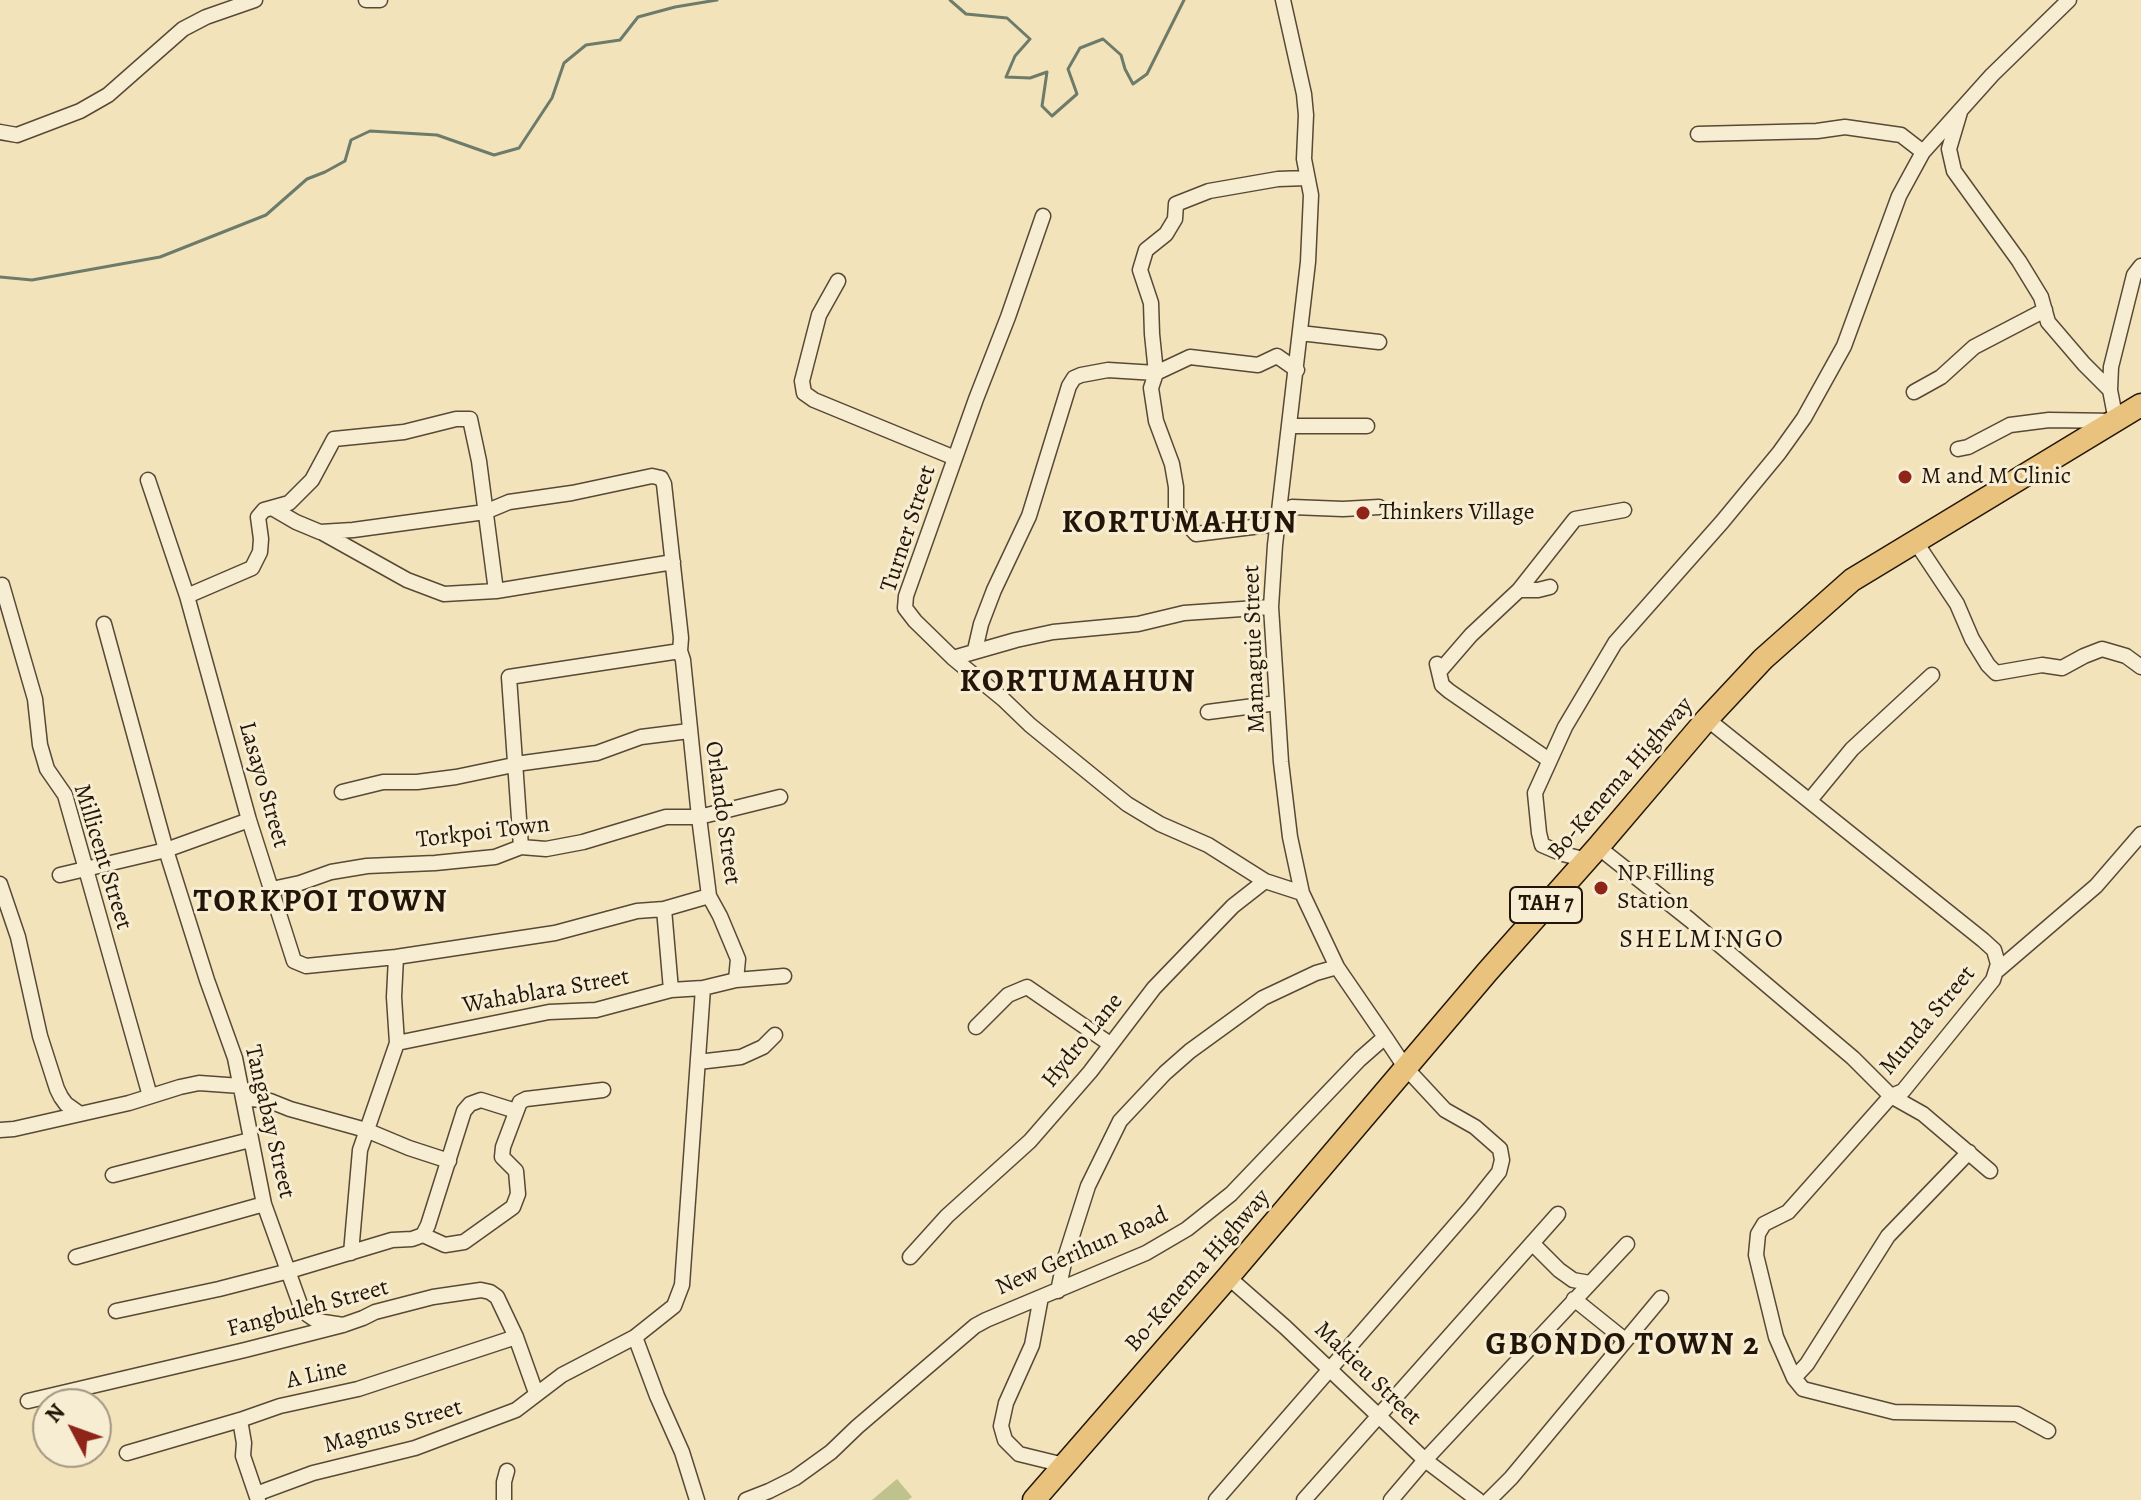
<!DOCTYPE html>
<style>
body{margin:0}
#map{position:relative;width:2141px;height:1500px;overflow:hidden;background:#f2e3bb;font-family:Alegreya,serif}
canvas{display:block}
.north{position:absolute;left:32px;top:1388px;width:80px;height:80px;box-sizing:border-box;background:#f7edd3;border:2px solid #a29782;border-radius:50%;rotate:311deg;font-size:22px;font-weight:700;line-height:32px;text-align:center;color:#231608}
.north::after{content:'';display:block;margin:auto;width:28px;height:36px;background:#8f2418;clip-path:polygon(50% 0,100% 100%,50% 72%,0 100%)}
</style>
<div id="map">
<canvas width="2141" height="1500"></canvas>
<div class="north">N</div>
</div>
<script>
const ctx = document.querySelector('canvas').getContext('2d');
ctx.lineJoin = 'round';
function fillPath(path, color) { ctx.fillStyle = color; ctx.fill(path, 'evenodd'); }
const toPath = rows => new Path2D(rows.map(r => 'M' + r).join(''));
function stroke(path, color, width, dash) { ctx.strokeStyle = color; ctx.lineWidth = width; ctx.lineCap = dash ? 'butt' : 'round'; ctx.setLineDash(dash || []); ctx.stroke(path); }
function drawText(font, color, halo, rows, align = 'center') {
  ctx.font = font + ' Alegreya,serif'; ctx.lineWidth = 6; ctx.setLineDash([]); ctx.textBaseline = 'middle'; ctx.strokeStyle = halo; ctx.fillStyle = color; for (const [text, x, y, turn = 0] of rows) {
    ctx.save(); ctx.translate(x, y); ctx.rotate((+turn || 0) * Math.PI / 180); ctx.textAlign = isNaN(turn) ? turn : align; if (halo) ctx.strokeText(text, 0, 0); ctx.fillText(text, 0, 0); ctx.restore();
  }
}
fillPath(toPath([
 [897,1479,912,1497,908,1500,872,1500]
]), '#bfc28d');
stroke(toPath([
 [950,0,966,14,1007,18,1030,39,1015,56,1006,77,1030,78,1047,72,1042,106,1052,116,1077,94,1068,69,1080,48,1103,39,1121,55,1125,69,1133,84,1147,74,1184,0],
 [0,277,32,280,160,257,266,215,307,179,325,172,345,161,351,140,370,131,437,135,494,155,519,148,552,98,564,63,586,45,620,40,638,17,675,7,717,0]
]), '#6c7b6a', 3);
const minor = toPath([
 [366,0,380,0],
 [1283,0,1304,94,1306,115,1304,159,1311,195,1308,262,1275,545,1271,607,1281,762,1290,837,1302,893,1337,967,1385,1037],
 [1960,112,1949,149,1954,171,2019,261,2041,297,2048,322,2084,364,2110,390],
 [0,132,17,135,80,111,108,95,183,29,206,17,255,0],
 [1698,134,1817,131,1845,127,1901,135,1923,152],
 [1307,178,1278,179,1209,191,1176,204,1175,219,1166,234,1146,250,1140,270,1151,303,1152,334,1156,373,1151,388,1156,421,1172,464,1176,487,1176,511,1196,534,1277,524,1292,507,1343,509,1379,507],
 [1043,216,1008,317,976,399,906,596,905,608,915,621,953,658,1003,699,1030,725,1127,804,1160,824,1208,845,1265,881],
 [838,281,819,315,802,381,804,393,814,400,955,458],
 [1300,333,1379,342],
 [1914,392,1941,377,1974,347,2045,310],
 [1289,426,1367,426],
 [1958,449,1968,447,2010,425,2049,420,2116,421,2110,390,2111,367,2134,275,2141,266],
 [148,480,187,596,252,568,260,552,261,539,258,517,264,510,289,503,312,480,334,439,404,432,456,419,470,419,479,461,496,591],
 [321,532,407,580,444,594,496,591,673,562],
 [1915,541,1957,604,1972,639,1988,665,1996,673,2042,665,2062,668,2084,656,2102,649,2126,656,2141,667],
 [2,585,35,699,40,745,47,769,65,795,150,1096],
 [1519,590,1575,519,1624,510],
 [187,596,249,820,294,961,306,966,396,957,555,933,637,911,664,909,671,990],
 [104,624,166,850,207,980,235,1058,264,1204,301,1307,308,1315,317,1321,343,1325],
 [975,650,981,624,994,590,1029,516,1069,386,1074,378,1081,375,1108,370,1156,373,1190,357,1258,365,1277,356,1297,370],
 [953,658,1016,640,1053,632,1138,624,1184,613,1271,607],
 [1437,664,1442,685,1449,691,1549,760],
 [1439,672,1471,635,1519,590,1538,590,1550,587],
 [1208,712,1277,703],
 [1707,719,1983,940,1994,950,1998,964,1993,980,1903,1091,1891,1096,1788,1212,1764,1224,1758,1234,1756,1255,1776,1337,1794,1378,1803,1389,1894,1412,2017,1414,2048,1431],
 [342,792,383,782,417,782,456,777,523,763,597,753,641,737,689,731],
 [1810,800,1852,749,1932,675],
 [521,847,509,677,680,651],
 [1598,847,1690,920,1853,1058,1891,1096,1923,1114,1990,1171],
 [1587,860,1563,854,1542,845,1539,833,1535,793,1565,727,1615,643,1722,522,1779,453,1804,418,1844,346,1899,196,1923,152,1992,75,2069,0],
 [60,875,166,850,249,820],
 [0,884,18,937,40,1036,57,1089,61,1097,66,1104,80,1114],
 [272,889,300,883,331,872,367,866,435,863,495,857,521,847,546,849,583,842,666,817,699,817,780,797],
 [664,909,709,896],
 [1998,970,2096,886,2141,834],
 [736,980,784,976],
 [976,1027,1008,995,1027,987,1110,1044],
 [397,1043,549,1012,596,1010,671,990,703,988],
 [698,1062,741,1057,763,1047,775,1035],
 [243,1098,270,1101,290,1109,366,1130,409,1148,449,1161],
 [0,1130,14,1129,129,1103,180,1087,199,1083,241,1086],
 [113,1175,250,1140],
 [423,1235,445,1245,464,1242,513,1207,518,1194,516,1171,502,1157,503,1147,520,1102,526,1099,603,1090],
 [1532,1243,1559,1270,1573,1280,1590,1283],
 [351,1253,360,1150,397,1043,394,997,396,957],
 [76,1257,264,1204],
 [910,1257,947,1216,1030,1141,1090,1072,1154,988,1233,906,1265,881,1302,893],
 [1228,1277,1285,1327,1425,1460,1478,1500],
 [1058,1291,1065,1258,1088,1186,1120,1121,1165,1073,1190,1051,1263,998,1316,973,1337,967],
 [1041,1297,1032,1345,1006,1403,1001,1426,1005,1440,1019,1454,1064,1465],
 [1574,1299,1625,1340],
 [116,1311,219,1289,289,1271,392,1240,412,1239,423,1235,428,1225,464,1111,470,1104,481,1100,516,1111],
 [635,1337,657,1396,682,1452,697,1500],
 [1794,1378,1807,1364,1888,1236,1969,1152],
 [28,1401,245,1350,343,1325,363,1318,375,1312,433,1297,481,1290,490,1292,497,1297,516,1337,536,1393],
 [240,1420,244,1443,243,1456,258,1500],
 [127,1453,240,1420,280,1406,358,1389,516,1337],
 [256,1494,313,1473,415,1448,516,1410,562,1375,635,1337,674,1306,682,1285,703,988,736,980,738,959,720,916,709,896,699,817,683,660,680,651,681,638,664,484,661,478,652,476,572,493,509,502,485,512,353,530,320,532,296,522,272,508],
 [504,1500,504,1482,507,1471],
 [746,1500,769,1491,795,1478,831,1452,857,1427,975,1326,986,1320,1146,1253,1187,1229,1231,1194,1360,1059,1385,1037,1405,1067,1445,1110,1475,1127,1500,1149,1502,1160,1499,1172,1471,1207,1216,1500],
 [1304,1500,1558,1214],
 [1391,1500,1425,1460,1627,1244],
 [1489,1500,1511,1478,1661,1298]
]);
const highway = toPath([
 [1034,1500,1228,1277,1488,971,1598,847,1707,719,1763,659,1852,580,2141,405]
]);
stroke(minor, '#574935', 17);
stroke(highway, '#231608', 25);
stroke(minor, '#f7edd3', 14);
stroke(highway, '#e9c27e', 22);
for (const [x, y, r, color] of [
 [1905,477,8,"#8f2418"],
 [1363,513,8,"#8f2418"],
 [1601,888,8,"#8f2418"]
]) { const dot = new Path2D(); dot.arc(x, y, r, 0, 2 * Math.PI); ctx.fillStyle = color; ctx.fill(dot); stroke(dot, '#f7edd3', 3); }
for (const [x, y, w] of [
 [1546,905,72]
]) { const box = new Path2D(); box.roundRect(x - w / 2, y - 18, w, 36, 6); ctx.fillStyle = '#f7edd3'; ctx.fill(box); stroke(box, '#231608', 2); }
drawText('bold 22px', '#231608', null, [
 ["TAH 7",1546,905]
]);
drawText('24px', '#231608', '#f7edd3', [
 ["M and M Clinic",1921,477],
 ["Thinkers Village",1379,513],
 ["NP Filling",1617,874],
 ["Station",1617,902]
], 'left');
drawText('24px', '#231608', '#f7edd3', [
 ["Turner Street",909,529,-72],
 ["Mamaguie Street",1255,649,-92],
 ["Bo-Kenema Highway",1621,779,-49],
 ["Lasayo Street",263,785,74],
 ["Orlando Street",722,813,82],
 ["Torkpoi Town",483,833,-7],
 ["Millicent Street",102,857,73],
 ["Wahablara Street",546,992,-10],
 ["Munda Street",1928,1021,-50],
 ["Hydro Lane",1083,1041,-51],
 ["Tangabay Street",269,1122,77],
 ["New Gerihun Road",1082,1252,-24],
 ["Bo-Kenema Highway",1198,1271,-49],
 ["Fangbuleh Street",308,1309,-15],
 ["Makieu Street",1367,1374,44],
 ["A Line",317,1375,-13],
 ["Magnus Street",393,1427,-16]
]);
ctx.letterSpacing = '2px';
drawText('26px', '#231608', '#f7edd3', [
 ["SHELMINGO",1702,941]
]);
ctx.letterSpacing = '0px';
ctx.letterSpacing = '2px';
drawText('bold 32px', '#231608', '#f7edd3', [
 ["KORTUMAHUN",1180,524],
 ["KORTUMAHUN",1078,683],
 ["TORKPOI TOWN",321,903],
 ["GBONDO TOWN 2",1623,1346]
]);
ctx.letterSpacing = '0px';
</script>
